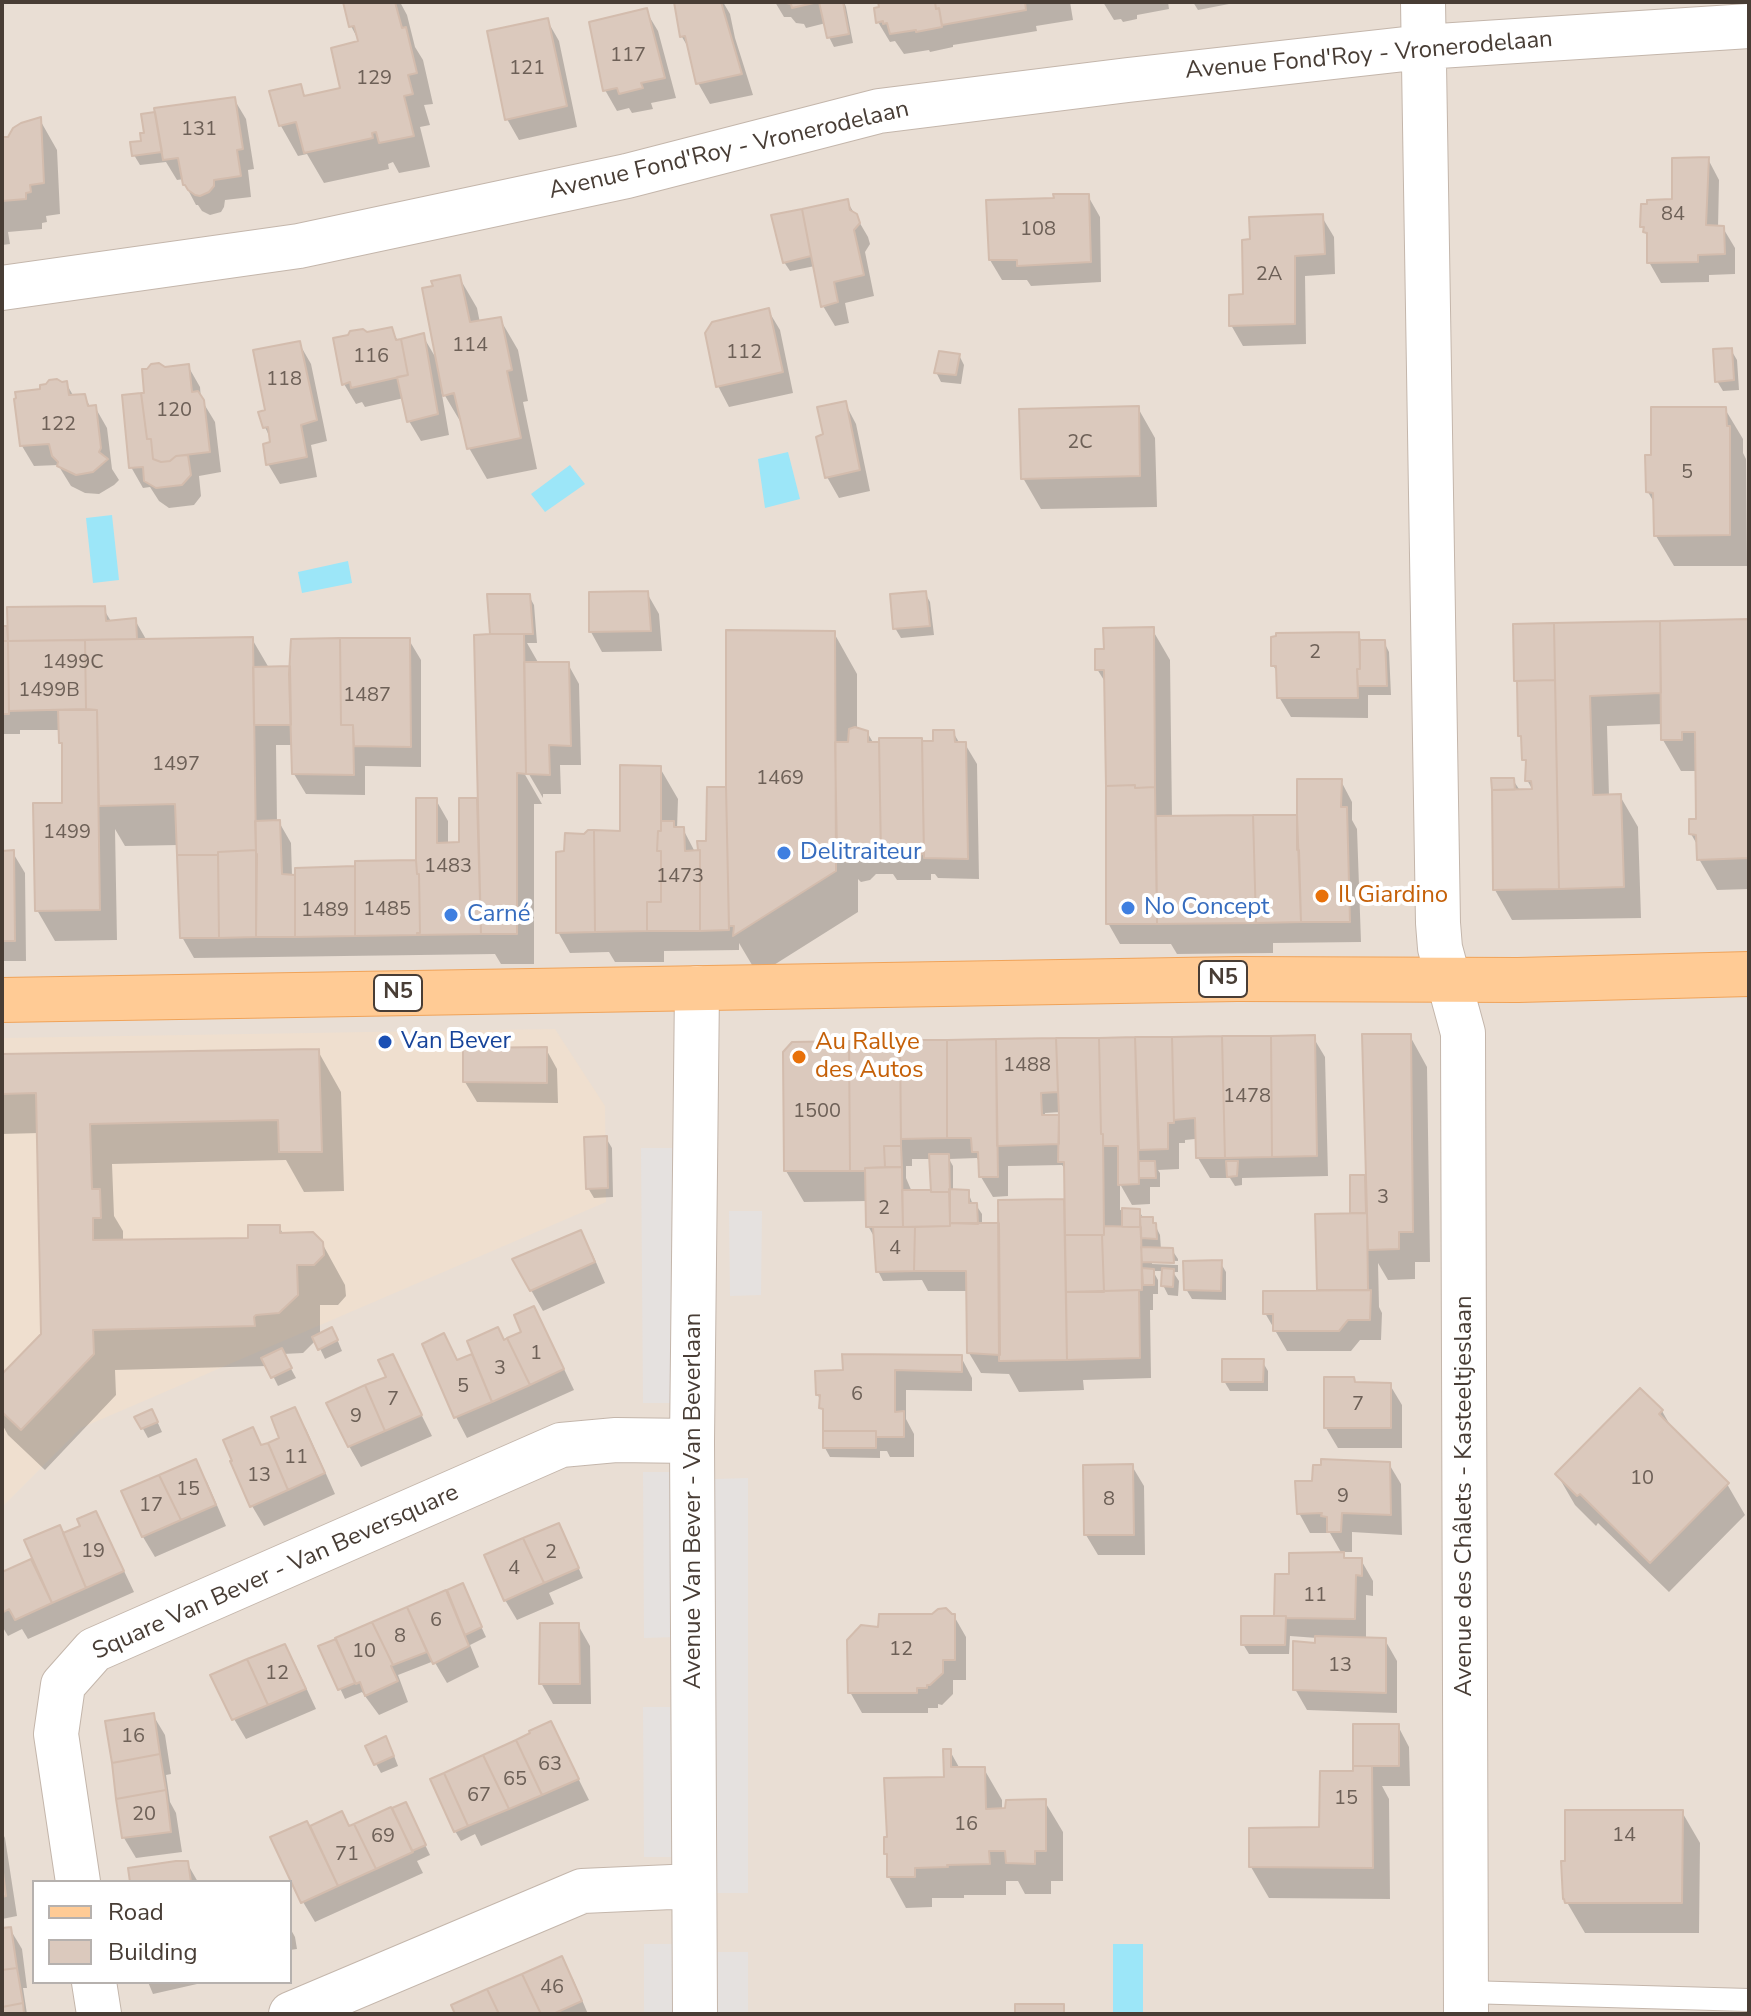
<!DOCTYPE html>
<meta charset="utf-8">
<style>
body{margin:0}
#map{position:relative;width:1751px;height:2016px;overflow:hidden;background:#f5ede6;font-family:"Nunito Sans",sans-serif}
canvas{display:block}
.frame{position:absolute;inset:0;border:4px solid #483d35;pointer-events:none}
.legend{position:absolute;left:32px;top:1880px;width:260px;height:104px;box-sizing:border-box;background:#fff;border:2px solid #b6b1ae;margin:0;padding:10px 14px;list-style:none;font-size:24px;color:#483d35}
.legend li{display:flex;align-items:center;gap:16px;height:40px}
.legend b{width:40px;border:2px solid #b6b1ae}
</style>
<div id="map">
<canvas width="1751" height="2016"></canvas>
<div class="frame"></div>
<ul class="legend">
<li><b style="height:10px;background:#ffcb95"></b>Road</li>
<li><b style="height:22px;background:#dbc9bd"></b>Building</li>
</ul>
</div>
<script>
const ctx = document.querySelector('canvas').getContext('2d');
ctx.lineJoin = 'round';
function fillPath(path, color) { ctx.fillStyle = color; ctx.fill(path, 'evenodd'); }
const toPath = rows => new Path2D(rows.map(r => 'M' + r).join(''));
function stroke(path, color, width, dash) { ctx.strokeStyle = color; ctx.lineWidth = width; ctx.lineCap = dash ? 'butt' : 'round'; ctx.setLineDash(dash || []); ctx.stroke(path); }
function drawText(font, color, halo, rows, align = 'center') {
  ctx.font = font + ' "Nunito Sans",sans-serif'; ctx.lineWidth = 8; ctx.setLineDash([]); ctx.textBaseline = 'middle'; ctx.strokeStyle = halo; ctx.fillStyle = color; for (const [text, x, y, turn = 0] of rows) {
    ctx.save(); ctx.translate(x, y); ctx.rotate((+turn || 0) * Math.PI / 180); ctx.textAlign = isNaN(turn) ? turn : align; if (halo) ctx.strokeText(text, 0, 0); ctx.fillText(text, 0, 0); ctx.restore();
  }
}
fillPath(toPath([
 [2,2,1749,2,1749,2014,2,2014],
 [34,1882,290,1882,290,1982,34,1982]
]), '#e9ded4');
fillPath(toPath([
 [555,1029,605,1106,606,1202,81,1428,2,1507,2,1038]
]), '#efdfcf');
fillPath(toPath([
 [641,1148,675,1148,677,1403,643,1403],
 [729,1211,762,1211,761,1295,730,1296],
 [643,1472,677,1472,677,1637,644,1638],
 [748,1478,748,1893,715,1893,715,1479],
 [643,1707,677,1707,677,1857,644,1857],
 [644,1944,677,1944,677,2014,644,2014],
 [715,1952,748,1952,748,2014,715,2014]
]), '#e5e1df');
fillPath(toPath([
 [788,452,800,499,765,508,758,459],
 [570,465,585,484,545,512,531,494],
 [112,515,119,580,93,583,86,518],
 [348,561,352,583,302,593,298,572],
 [1113,1944,1143,1944,1143,2013,1113,2014]
]), '#9ce6f8');
fillPath(toPath([
 [345,2,400,2,407,15,415,47,423,60,433,104,424,105,430,125,420,127,430,167,399,173,393,162,388,164,389,169,324,183,307,154,298,156,281,126,300,86,306,98,342,89,360,43,351,26],
 [676,2,723,2,730,14,735,38,753,95,710,104,698,83,691,52,682,37],
 [775,2,844,2,846,7,853,43,834,47,829,37,826,23,806,28,804,24,796,23,791,17,784,17],
 [880,2,1070,2,1073,20,1036,26,1037,31,953,45,953,47,930,52,929,50,904,54,895,41,890,42,878,22],
 [1103,2,1168,2,1169,9,1137,15,1137,19,1123,22,1121,19,1114,20],
 [1193,2,1229,2,1229,4,1198,10],
 [646,11,658,31,676,98,651,103,653,109,632,113,629,108,617,111,605,90],
 [547,20,559,41,577,127,519,140,507,119],
 [234,99,246,119,254,169,248,170,251,197,225,200,224,207,221,212,210,215,202,211,198,205,196,205,185,184,184,179,177,180,166,162,140,165,134,155,144,142],
 [40,120,57,150,60,214,46,216,47,222,42,223,42,229,8,232,10,244,2,245,2,139,9,139],
 [1708,159,1719,180,1718,228,1723,228,1735,248,1735,274,1709,275,1709,282,1661,283,1649,262,1649,239,1642,227,1649,206,1674,201],
 [1088,196,1100,217,1101,282,1031,286,1027,280,1002,280,990,260],
 [847,201,868,237,870,244,865,252,874,296,845,303,849,323,835,326,823,306,815,266,790,271,784,262,774,217],
 [1322,217,1334,237,1335,274,1305,276,1306,344,1243,346,1231,325],
 [459,277,477,308,480,323,500,319,518,350,528,401,523,402,537,469,487,479,469,448,463,426,441,389,449,435,421,441,409,421,404,398,365,407,362,402,356,404,344,384,366,334,391,329,398,341,423,336,437,360],
 [768,310,780,330,793,393,729,407,718,386],
 [299,343,311,364,327,441,311,445,317,477,280,484,268,464,273,444,265,427,267,411],
 [1731,350,1737,360,1739,390,1723,391,1717,381],
 [959,355,964,365,961,384,941,382,936,372],
 [188,366,200,387,201,399,215,422,221,472,199,476,201,496,194,505,169,508,159,501,150,487,143,488,131,467,147,394,164,369],
 [66,383,74,397,84,396,91,408,95,407,107,428,112,469,119,480,114,485,99,494,85,493,71,486,58,465,34,466,22,446,42,390],
 [845,403,856,424,870,491,839,498,827,477,825,435],
 [1138,408,1155,438,1157,507,1041,509,1023,478],
 [1725,409,1743,439,1743,453,1746,459,1747,566,1674,566,1656,536,1656,506,1648,492,1653,457],
 [647,593,659,614,662,651,602,652,591,632],
 [925,593,930,602,934,635,901,638,895,628],
 [529,596,534,605,537,643,527,643,539,664,568,664,579,684,581,765,560,765,561,794,543,794,543,798,523,764,520,766,542,804,534,804,534,964,501,964,495,954,194,958,182,937,179,845,125,846,115,829,117,940,55,941,37,910,64,805,64,748,61,742,60,730,20,730,20,734,2,734,2,625,10,633,103,608,112,623,135,620,147,641,252,639,269,668,292,668,409,640,421,660,421,767,365,766,365,795,306,794,294,774,293,745,276,745,277,822,279,822,291,843,292,876,418,862,436,800,448,821,448,845,462,843,476,800,480,808,494,637],
 [1749,621,1749,889,1717,890,1699,859,1698,846,1691,834,1698,821,1697,771,1681,771,1663,740,1663,724,1607,726,1609,796,1620,796,1638,827,1641,918,1512,920,1495,890,1513,780,1519,789,1534,792,1527,780,1528,766,1524,759,1524,743,1520,736,1519,687,1516,681,1515,626],
 [1152,629,1170,660,1172,818,1299,817,1341,781,1352,802,1352,820,1357,829,1361,942,1273,943,1273,953,1177,954,1171,944,1120,944,1108,923,1107,685,1097,669,1106,651],
 [834,633,857,674,857,729,867,732,874,744,935,743,953,732,960,744,965,744,977,764,979,879,938,878,935,874,931,874,931,880,897,880,893,874,876,874,870,880,861,882,858,879,858,912,758,975,739,943,739,950,664,951,664,962,615,962,609,952,570,953,558,932,622,833,660,768,678,799,677,829,683,829,695,852,700,852,700,843,708,843,709,789,728,789],
 [1358,634,1362,642,1384,642,1389,652,1391,695,1368,695,1368,718,1291,717,1279,697,1278,674,1273,665],
 [2,853,13,853,25,873,26,961,2,961],
 [1410,1036,1427,1067,1430,1262,1415,1262,1415,1279,1388,1280,1378,1263,1379,1307,1382,1313,1381,1340,1360,1340,1351,1351,1287,1351,1265,1313,1319,1292,1318,1216,1354,1215,1352,1213,1364,1177,1368,1184],
 [1313,1037,1325,1057,1328,1176,1242,1178,1242,1185,1235,1186,1230,1178,1210,1178,1198,1158,1197,1139,1195,1139,1185,1140,1185,1143,1179,1143,1179,1169,1158,1170,1160,1173,1160,1187,1150,1187,1150,1204,1132,1205,1120,1184,1120,1210,1139,1211,1144,1219,1152,1219,1160,1235,1161,1250,1172,1250,1178,1259,1178,1261,1152,1260,1152,1264,1178,1265,1178,1272,1173,1272,1179,1281,1178,1296,1168,1295,1163,1285,1163,1271,1153,1271,1158,1280,1158,1294,1153,1294,1153,1310,1150,1310,1151,1378,1083,1380,1084,1390,1019,1392,1009,1374,981,1373,969,1353,968,1291,928,1291,922,1280,883,1281,878,1271,876,1240,868,1226,867,1201,804,1202,786,1171,793,1044],
 [1061,1112,1061,1117,1045,1117,1045,1113],
 [977,1158,980,1163,981,1177,993,1197,1008,1196,1008,1166,1062,1165,1066,1171,1066,1201,1000,1202,1001,1225,982,1225,982,1214,976,1205,973,1205,968,1192,953,1191,953,1166,949,1159],
 [912,1159,932,1159,933,1192,912,1192,906,1178,906,1166,912,1166],
 [546,1049,557,1069,558,1103,477,1102,465,1082],
 [318,1051,341,1092,344,1191,304,1192,286,1160,112,1164,114,1216,123,1231,123,1242,250,1240,279,1227,284,1235,322,1243,345,1285,346,1296,338,1305,320,1305,320,1335,337,1339,342,1351,325,1359,316,1340,303,1353,283,1354,296,1378,278,1386,268,1366,115,1370,116,1395,45,1470,8,1435,2,1424,2,1377,43,1334,39,1133,2,1134,2,1056],
 [606,1138,612,1148,613,1197,594,1198,588,1188],
 [580,1232,592,1253,605,1283,543,1311,531,1290],
 [1220,1262,1226,1272,1226,1300,1192,1299,1186,1289],
 [534,1309,545,1329,574,1390,467,1438,456,1417,444,1336,458,1362,524,1333],
 [392,1356,432,1436,361,1467,349,1446,388,1378],
 [961,1357,972,1378,972,1391,906,1390,906,1419,914,1434,914,1457,890,1457,887,1451,880,1451,880,1458,830,1457,825,1448,825,1414,818,1395,817,1373],
 [1262,1361,1268,1371,1268,1391,1230,1391,1224,1381],
 [1356,1384,1390,1385,1402,1405,1402,1448,1338,1448,1326,1428],
 [294,1409,306,1429,335,1494,264,1526,252,1506,252,1429,262,1447,282,1439],
 [1662,1411,1674,1432,1727,1484,1745,1515,1669,1592,1598,1523,1596,1526,1575,1505,1557,1474],
 [137,1418,157,1421,162,1432,148,1438],
 [195,1462,207,1482,226,1526,155,1557,143,1537,124,1492],
 [1389,1464,1401,1484,1402,1535,1352,1532,1352,1552,1341,1552,1346,1560,1361,1560,1373,1581,1373,1596,1366,1595,1366,1640,1385,1640,1397,1661,1397,1713,1307,1710,1295,1689,1317,1645,1317,1638,1290,1636,1289,1654,1249,1654,1243,1644,1278,1618,1291,1575,1342,1554,1330,1533,1310,1533,1299,1513,1314,1483],
 [1132,1466,1144,1486,1145,1555,1098,1555,1086,1535],
 [106,1533,134,1592,28,1639,22,1629,8,1636,2,1626,2,1574,34,1560,63,1535],
 [564,1535,583,1578,549,1593,554,1604,517,1620,505,1600],
 [462,1586,486,1637,470,1645,479,1667,447,1683,434,1661,398,1675,408,1702,379,1715,362,1692,345,1699,321,1647,411,1616,446,1593],
 [933,1616,954,1616,966,1637,966,1680,953,1680,953,1694,942,1705,938,1704,938,1708,928,1708,928,1713,862,1713,850,1692,880,1629],
 [578,1625,590,1646,591,1704,553,1704,541,1683],
 [285,1646,296,1666,316,1709,246,1739,234,1719],
 [153,1715,165,1735,171,1774,166,1775,170,1802,176,1813,182,1852,136,1858,124,1838],
 [551,1724,589,1800,481,1846,475,1834,461,1841,455,1831,533,1734],
 [1398,1726,1409,1747,1410,1786,1382,1786,1389,1799,1390,1899,1269,1898,1251,1867,1321,1829,1355,1773],
 [391,1748,398,1766,381,1773,376,1764],
 [950,1751,960,1769,984,1769,1002,1800,1002,1810,1045,1802,1063,1832,1063,1881,1051,1881,1051,1894,1025,1894,1018,1881,1006,1881,1006,1895,964,1895,964,1898,932,1898,932,1907,906,1908,889,1877,889,1858,886,1853,946,1779],
 [405,1804,430,1855,417,1861,423,1873,315,1922,303,1902,310,1829,341,1814,350,1828],
 [1682,1812,1700,1843,1699,1933,1585,1933,1565,1899],
 [2,1832,5,1838,17,1916,2,1919],
 [187,1863,198,1882,132,1882],
 [290,1928,295,1937,297,1949,290,1950],
 [10,1929,22,1949,27,1988,23,1988,27,2014,2,2014,2,1930],
 [561,1959,573,1979,588,2014,457,2014],
 [148,1982,197,1982,197,1984,153,1994]
]), '#0003');
const building = toPath([
 [343,2,395,2,402,28,406,27,417,73,408,75,413,94,404,96,414,136,379,143,376,132,372,133,373,138,304,153,296,122,279,126,269,91,301,84,304,96,340,88,331,48,358,41,354,26,349,27,343,2],
 [674,2,721,2,742,74,696,84,685,36,680,37,674,2],
 [782,2,818,2,792,8,791,4,782,2],
 [819,2,843,2,849,34,827,38,819,2],
 [878,2,935,2,936,9,939,8,942,27,916,32,916,30,890,34,887,23,883,24,883,21,876,23,874,8,879,7,878,2],
 [935,2,1025,2,1026,10,942,25,939,8,936,9,935,2],
 [647,8,665,78,641,83,643,88,619,94,617,88,603,91,589,22,647,8],
 [548,18,567,106,505,120,487,31,548,18],
 [235,97,243,149,237,150,241,176,214,180,214,186,209,192,200,196,195,195,188,190,185,185,183,185,178,158,163,160,154,108,235,97],
 [155,112,162,152,132,156,130,142,141,141,140,133,144,133,141,114,155,112],
 [41,117,44,183,30,185,31,192,26,193,26,199,2,201,2,137,8,137,13,128,21,123,41,117],
 [1709,157,1706,225,1724,226,1725,254,1698,255,1698,262,1647,263,1647,233,1643,232,1644,227,1640,227,1641,204,1647,204,1647,200,1672,199,1672,158,1709,157],
 [1053,194,1089,194,1091,262,1017,266,1017,260,989,260,986,200,1054,198,1053,194],
 [848,199,850,210,857,214,860,223,854,230,864,275,834,282,838,302,821,307,802,209,848,199],
 [802,209,811,256,783,263,771,215,802,209],
 [1323,214,1325,254,1295,256,1295,324,1229,326,1229,295,1243,294,1242,240,1250,239,1249,217,1323,214],
 [460,275,470,322,501,317,512,370,507,371,521,438,467,449,454,393,443,396,422,288,433,286,431,281,460,275],
 [769,308,783,372,716,387,705,333,712,322,769,308],
 [392,327,396,340,401,339,408,375,351,388,350,382,342,385,333,338,348,335,350,331,363,329,367,332,392,327],
 [424,333,438,414,407,422,397,377,408,375,401,339,424,333],
 [300,341,317,420,301,425,307,457,266,465,263,444,270,442,268,427,263,428,258,412,265,410,253,350,300,341],
 [1732,348,1734,380,1715,382,1713,349,1732,348],
 [939,351,960,354,956,375,934,373,939,351],
 [159,363,165,367,189,364,192,392,198,391,204,400,210,452,176,456,170,461,161,462,153,459,151,439,147,439,141,393,144,393,142,369,147,369,151,364,159,363],
 [57,379,62,382,67,381,69,395,85,394,88,406,96,405,101,448,99,452,108,459,93,472,76,475,57,466,58,462,52,456,49,444,20,446,14,399,16,398,15,392,40,389,40,385,46,384,49,380,57,379],
 [141,393,147,439,151,439,153,459,161,462,170,461,176,456,188,455,191,475,182,485,156,488,144,481,143,467,129,468,122,395,141,393],
 [846,401,860,470,825,478,816,437,823,434,817,407,846,401],
 [1139,406,1140,476,1021,479,1019,409,1139,406],
 [1651,407,1726,407,1727,426,1730,426,1730,535,1654,536,1653,493,1646,492,1645,455,1651,455,1651,407],
 [648,591,651,631,589,632,589,592,648,591],
 [926,591,930,626,893,629,890,594,926,591],
 [487,594,530,594,533,634,490,634,487,594],
 [105,606,106,621,136,618,137,639,8,641,7,607,105,606],
 [1749,619,1749,858,1697,860,1696,835,1689,834,1689,819,1696,819,1695,732,1682,732,1682,740,1661,740,1660,621,1749,619],
 [1660,621,1661,693,1590,696,1593,795,1621,794,1624,887,1559,889,1554,623,1660,621],
 [1554,623,1555,680,1514,681,1513,624,1554,623],
 [2,626,7,626,8,641,2,641,2,626],
 [1154,627,1155,787,1135,788,1135,785,1106,786,1104,670,1095,670,1095,649,1104,649,1103,628,1154,627],
 [726,630,835,631,836,871,733,936,734,926,729,926,726,787,726,630],
 [1359,632,1360,669,1357,669,1358,698,1277,698,1276,666,1271,666,1271,637,1276,636,1276,633,1359,632],
 [490,634,524,634,526,774,517,773,517,934,481,934,474,635,490,634],
 [253,637,256,850,218,852,218,855,177,855,175,804,99,806,97,710,86,709,85,640,253,637],
 [340,638,341,725,353,725,354,775,292,774,289,674,291,639,340,638],
 [340,638,410,638,411,747,354,746,353,725,341,725,340,638],
 [85,640,86,709,9,711,8,641,85,640],
 [1360,640,1385,640,1387,686,1358,686,1357,669,1360,669,1360,640],
 [2,641,8,641,9,714,2,714,2,641],
 [524,662,569,662,571,746,549,745,550,775,526,774,524,662],
 [290,666,291,725,254,725,253,667,290,666],
 [1555,680,1559,889,1493,890,1492,790,1532,789,1531,781,1525,781,1526,760,1522,760,1521,736,1518,736,1517,681,1555,680],
 [58,710,97,710,100,910,35,911,33,803,62,803,62,743,59,743,58,710],
 [855,727,868,731,868,742,879,742,881,854,864,854,859,860,852,862,845,861,837,854,835,742,848,742,849,729,855,727],
 [933,730,954,730,955,742,966,742,968,859,924,858,922,741,933,741,933,730],
 [879,738,922,738,924,854,921,854,920,860,883,860,881,857,879,738],
 [620,765,661,766,661,831,658,831,657,851,661,851,661,902,647,902,647,931,595,932,594,830,620,831,620,765],
 [1491,778,1514,778,1515,790,1492,790,1491,778],
 [1297,779,1342,779,1341,807,1347,807,1350,922,1301,922,1299,850,1297,850,1297,779],
 [1135,785,1135,788,1155,787,1157,924,1106,924,1106,786,1135,785],
 [707,787,726,787,729,930,700,931,700,850,698,850,697,841,706,841,707,787],
 [416,798,437,798,437,843,459,842,459,798,477,798,481,934,417,935,417,933,420,933,419,874,417,874,416,860,416,798],
 [1253,815,1297,815,1301,922,1256,923,1253,815],
 [1253,815,1256,923,1157,924,1156,816,1253,815],
 [280,820,282,874,295,875,295,937,256,937,257,854,256,854,255,821,280,820],
 [661,821,674,821,674,827,684,827,685,851,700,850,700,931,647,931,647,902,661,902,661,851,657,851,658,831,661,831,661,821],
 [588,830,594,830,595,932,556,933,556,852,564,851,565,833,584,834,588,830],
 [14,850,15,941,2,941,2,851,14,850],
 [256,850,256,937,219,938,218,852,256,850],
 [177,855,218,855,219,938,180,938,177,855],
 [416,860,417,874,419,874,420,933,417,933,417,935,355,936,355,861,416,860],
 [355,866,355,936,295,937,295,868,355,866],
 [1362,1034,1411,1034,1413,1232,1399,1232,1399,1249,1368,1250,1362,1034],
 [1315,1035,1317,1156,1272,1157,1271,1036,1315,1035],
 [1222,1036,1271,1036,1272,1157,1225,1158,1222,1036],
 [1222,1036,1225,1158,1196,1158,1195,1118,1174,1120,1172,1037,1222,1036],
 [1135,1037,1172,1037,1174,1123,1168,1123,1168,1149,1139,1150,1135,1037],
 [1135,1037,1139,1184,1118,1185,1118,1146,1103,1146,1103,1134,1101,1134,1099,1038,1135,1037],
 [1056,1038,1099,1038,1101,1134,1103,1134,1104,1235,1065,1235,1064,1162,1058,1162,1059,1115,1056,1038],
 [1056,1038,1058,1092,1041,1093,1042,1115,1059,1115,1059,1144,997,1146,996,1039,1056,1038],
 [996,1039,998,1177,979,1177,978,1152,972,1152,971,1138,947,1138,947,1040,996,1039],
 [900,1040,947,1040,947,1138,901,1139,900,1040],
 [900,1040,901,1146,884,1146,885,1167,865,1168,865,1171,850,1171,849,1041,900,1040],
 [849,1041,850,1171,784,1171,783,1052,792,1042,849,1041],
 [547,1047,547,1083,463,1082,463,1048,547,1047],
 [319,1049,322,1152,279,1152,278,1120,90,1124,92,1189,100,1189,101,1218,93,1218,93,1240,248,1238,248,1225,280,1225,280,1233,313,1232,323,1242,324,1255,314,1265,297,1265,298,1295,279,1313,256,1315,254,1317,255,1326,93,1330,94,1354,21,1430,2,1412,2,1374,41,1334,36,1093,2,1094,2,1054,319,1049],
 [607,1136,608,1188,586,1189,584,1137,607,1136],
 [884,1146,901,1146,902,1167,885,1167,884,1146],
 [929,1154,949,1154,950,1192,931,1192,929,1154],
 [1139,1161,1155,1161,1156,1178,1139,1178,1139,1161],
 [1226,1161,1238,1161,1237,1176,1227,1177,1226,1161],
 [902,1167,903,1227,866,1227,865,1168,902,1167],
 [1350,1175,1365,1175,1366,1213,1350,1213,1350,1175],
 [949,1189,969,1190,969,1203,977,1203,978,1224,950,1223,949,1189],
 [902,1190,931,1190,931,1192,950,1192,950,1226,903,1227,902,1190],
 [1064,1199,1067,1360,999,1361,998,1200,1064,1199],
 [1122,1208,1140,1209,1140,1227,1122,1227,1122,1208],
 [1367,1213,1368,1290,1317,1290,1315,1214,1367,1213],
 [1140,1217,1153,1217,1153,1223,1156,1223,1157,1239,1141,1238,1140,1217],
 [950,1223,999,1223,1000,1355,967,1353,966,1271,914,1271,915,1227,950,1226,950,1223],
 [1104,1226,1141,1227,1142,1290,1104,1291,1102,1235,1104,1235,1104,1226],
 [873,1227,915,1227,914,1271,876,1272,873,1227],
 [581,1230,595,1262,530,1291,512,1259,581,1230],
 [1065,1235,1102,1235,1104,1292,1066,1292,1065,1235],
 [1141,1247,1173,1248,1174,1263,1142,1262,1141,1247],
 [1222,1260,1221,1291,1184,1290,1183,1261,1222,1260],
 [1142,1268,1154,1269,1154,1285,1143,1285,1142,1268],
 [1162,1268,1174,1269,1173,1287,1161,1286,1162,1268],
 [1139,1290,1140,1358,1067,1360,1066,1292,1139,1290],
 [1371,1290,1370,1320,1348,1320,1339,1331,1273,1331,1273,1314,1263,1314,1263,1291,1371,1290],
 [534,1306,564,1369,530,1385,507,1338,521,1332,514,1315,534,1306],
 [332,1327,338,1340,318,1350,312,1337,332,1327],
 [498,1327,504,1340,507,1338,530,1385,492,1402,467,1341,498,1327],
 [444,1333,457,1360,472,1354,492,1402,454,1418,422,1344,444,1333],
 [282,1348,292,1368,271,1378,261,1358,282,1348],
 [393,1354,422,1415,385,1431,365,1385,386,1377,378,1360,393,1354],
 [842,1354,962,1355,962,1372,895,1370,895,1412,904,1411,904,1437,876,1437,876,1431,823,1431,823,1409,819,1408,820,1395,816,1395,815,1371,843,1370,842,1354],
 [1222,1359,1264,1359,1263,1382,1222,1382,1222,1359],
 [1324,1377,1354,1377,1355,1382,1391,1383,1391,1428,1324,1428,1324,1377],
 [365,1385,385,1431,348,1447,326,1403,365,1385],
 [1640,1388,1663,1410,1659,1414,1729,1483,1650,1563,1580,1494,1577,1496,1555,1474,1640,1388],
 [295,1407,325,1473,288,1490,268,1443,279,1438,271,1417,295,1407],
 [152,1409,158,1422,141,1429,134,1417,152,1409],
 [253,1427,261,1445,268,1443,288,1490,250,1507,230,1461,232,1461,223,1440,253,1427],
 [823,1431,876,1431,876,1448,823,1448,823,1431],
 [196,1459,216,1505,181,1520,159,1475,196,1459],
 [1321,1459,1390,1462,1391,1515,1342,1513,1341,1532,1327,1532,1327,1517,1321,1516,1322,1513,1297,1514,1295,1481,1312,1481,1313,1465,1321,1465,1321,1459],
 [1133,1464,1134,1535,1084,1535,1083,1465,1133,1464],
 [159,1475,181,1520,142,1537,121,1491,159,1475],
 [96,1511,124,1571,86,1588,63,1533,80,1526,77,1519,96,1511],
 [559,1523,579,1568,544,1583,523,1538,559,1523],
 [60,1525,86,1588,52,1603,24,1540,60,1525],
 [523,1538,544,1583,504,1601,484,1555,523,1538],
 [1344,1552,1344,1558,1362,1558,1362,1576,1356,1575,1355,1619,1286,1618,1286,1616,1274,1616,1275,1574,1289,1574,1289,1553,1344,1552],
 [31,1559,52,1603,15,1620,9,1609,2,1613,2,1572,31,1559],
 [463,1583,482,1627,465,1635,447,1590,463,1583],
 [446,1590,469,1646,433,1664,407,1607,446,1590],
 [407,1607,427,1652,393,1665,372,1622,407,1607],
 [946,1608,952,1614,955,1614,955,1660,943,1660,943,1673,930,1685,927,1685,927,1688,917,1688,917,1693,848,1693,847,1640,861,1625,878,1627,879,1614,932,1614,938,1609,946,1608],
 [1241,1616,1286,1616,1285,1645,1241,1645,1241,1616],
 [372,1622,393,1665,391,1666,398,1681,365,1696,360,1682,356,1684,335,1638,372,1622],
 [540,1623,579,1623,580,1684,539,1684,540,1623],
 [1315,1636,1386,1638,1386,1693,1293,1690,1293,1641,1315,1643,1315,1636],
 [336,1639,355,1683,338,1690,318,1646,336,1639],
 [285,1644,306,1689,268,1705,247,1659,285,1644],
 [247,1659,268,1705,232,1720,210,1675,247,1659],
 [154,1713,160,1754,112,1763,105,1721,154,1713],
 [551,1721,579,1779,542,1795,516,1740,530,1733,529,1731,551,1721],
 [1353,1724,1399,1724,1399,1766,1353,1766,1353,1724],
 [386,1736,394,1756,374,1765,365,1746,386,1736],
 [516,1740,542,1795,509,1809,483,1755,516,1740],
 [943,1749,951,1749,951,1767,985,1767,986,1809,1005,1808,1006,1800,1046,1799,1046,1851,1035,1851,1035,1864,1006,1863,1005,1851,989,1851,990,1864,947,1865,948,1867,915,1868,915,1877,887,1877,887,1854,884,1854,884,1837,887,1837,884,1778,944,1777,943,1749],
 [160,1754,166,1790,116,1799,112,1763,160,1754],
 [483,1755,509,1809,468,1826,444,1773,483,1755],
 [1353,1766,1372,1766,1373,1868,1249,1867,1249,1828,1319,1827,1320,1771,1353,1771,1353,1766],
 [444,1773,468,1826,454,1832,430,1779,444,1773],
 [166,1790,171,1832,122,1838,116,1799,166,1790],
 [406,1802,426,1845,412,1851,392,1808,406,1802],
 [391,1807,413,1852,376,1869,354,1824,391,1807],
 [1565,1810,1683,1810,1682,1903,1565,1903,1564,1899,1563,1899,1561,1861,1565,1861,1565,1810],
 [342,1811,349,1826,354,1824,376,1869,338,1886,310,1826,342,1811],
 [307,1821,338,1886,301,1903,270,1837,307,1821],
 [176,1861,188,1861,191,1882,130,1882,128,1868,176,1861],
 [2,1864,6,1896,2,1897,2,1864],
 [11,1927,17,1968,2,1970,2,1928,11,1927],
 [562,1956,582,2001,553,2014,541,2014,522,1974,562,1956],
 [17,1968,23,2003,2,2007,2,1970,17,1968],
 [522,1974,541,2014,499,2014,487,1989,522,1974],
 [487,1989,499,2014,455,2014,451,2005,487,1989],
 [23,2003,24,2014,2,2014,2,2007,23,2003],
 [1015,2004,1064,2004,1064,2014,1015,2014,1015,2004]
]);
fillPath(building, '#dbc9bd');
stroke(building, '#d3bcad', 2);
const lane = toPath([
 [1466,1992,1749,2000]
]);
const street = toPath([
 [1423,2,1438,923,1440,948,1463,1033,1466,2014],
 [2,288,299,246,627,176,879,111,1128,80,1423,47,1749,26],
 [78,1882,56,1734,63,1685,94,1650,561,1445,616,1440,692,1441],
 [94,1982,99,2014],
 [291,2014,582,1891,694,1886],
 [695,2014,692,1441,697,988]
]);
const primary = toPath([
 [2,1000,1237,979,1518,980,1749,974]
]);
stroke(lane, '#c4b6ab', 24);
stroke(street, '#c4b6ab', 46);
stroke(primary, '#f0a359', 46);
stroke(lane, '#fff', 22);
stroke(street, '#fff', 44);
stroke(primary, '#ffcb95', 44);
for (const [x, y, r, color] of [
 [784,853,8,"#3f7fe0"],
 [1322,896,8,"#e8710a"],
 [1128,908,8,"#3f7fe0"],
 [451,915,8,"#3f7fe0"],
 [385,1042,8,"#1a4fb4"],
 [799,1057,8,"#e8710a"]
]) { const dot = new Path2D(); dot.arc(x, y, r, 0, 2 * Math.PI); ctx.fillStyle = color; ctx.fill(dot); stroke(dot, '#fff', 3); }
drawText('20px', '#6d6057', null, [
 ["117",628,56],
 ["121",527,69],
 ["129",374,79],
 ["131",199,130],
 ["84",1673,215],
 ["108",1038,230],
 ["2A",1269,275],
 ["114",470,346],
 ["112",744,353],
 ["116",371,357],
 ["118",284,380],
 ["120",174,411],
 ["122",58,425],
 ["2C",1080,443],
 ["5",1687,473],
 ["2",1315,653],
 ["1499C",73,663],
 ["1499B",49,691],
 ["1487",367,696],
 ["1497",176,765],
 ["1469",780,779],
 ["1499",67,833],
 ["1483",448,867],
 ["1473",680,877],
 ["1485",387,910],
 ["1489",325,911],
 ["1488",1027,1066],
 ["1478",1247,1097],
 ["1500",817,1112],
 ["3",1383,1198],
 ["2",884,1209],
 ["4",895,1249],
 ["1",536,1354],
 ["3",500,1369],
 ["5",463,1387],
 ["6",857,1395],
 ["7",393,1400],
 ["7",1358,1405],
 ["9",356,1417],
 ["11",296,1458],
 ["13",259,1476],
 ["10",1642,1479],
 ["15",188,1490],
 ["9",1343,1497],
 ["8",1109,1500],
 ["17",151,1506],
 ["19",93,1552],
 ["2",551,1553],
 ["4",514,1569],
 ["11",1315,1596],
 ["6",436,1621],
 ["8",400,1637],
 ["12",901,1650],
 ["10",364,1652],
 ["13",1340,1666],
 ["12",277,1674],
 ["16",133,1737],
 ["63",550,1765],
 ["65",515,1780],
 ["67",479,1796],
 ["15",1346,1799],
 ["20",144,1815],
 ["16",966,1825],
 ["14",1624,1836],
 ["69",383,1837],
 ["71",347,1855],
 ["46",552,1988]
]);
for (const [x, y, w] of [
 [1223,979,48],
 [398,993,48]
]) { const box = new Path2D(); box.roundRect(x - w / 2, y - 18, w, 36, 6); ctx.fillStyle = '#fff'; ctx.fill(box); stroke(box, '#483d35', 2); }
drawText('bold 22px', '#483d35', null, [
 ["N5",1223,979],
 ["N5",398,993]
]);
drawText('24px', '#483d35', '#fff', [
 ["Avenue Fond'Roy - Vronerodelaan",1369,56,-5],
 ["Avenue Fond'Roy - Vronerodelaan",729,151,-13],
 ["Avenue des Châlets - Kasteeltjeslaan",1465,1496,-90],
 ["Avenue Van Bever - Van Beverlaan",694,1501,-90],
 ["Square Van Bever - Van Beversquare",276,1573,-24]
]);
drawText('24px', '#366cbe', '#fff', [
 ["Delitraiteur",800,853],
 ["No Concept",1144,908],
 ["Carné",467,915]
], 'left');
drawText('24px', '#c56008', '#fff', [
 ["Il Giardino",1338,896],
 ["Au Rallye",815,1043],
 ["des Autos",815,1071]
], 'left');
drawText('24px', '#164399', '#fff', [
 ["Van Bever",401,1042]
], 'left');
</script>
